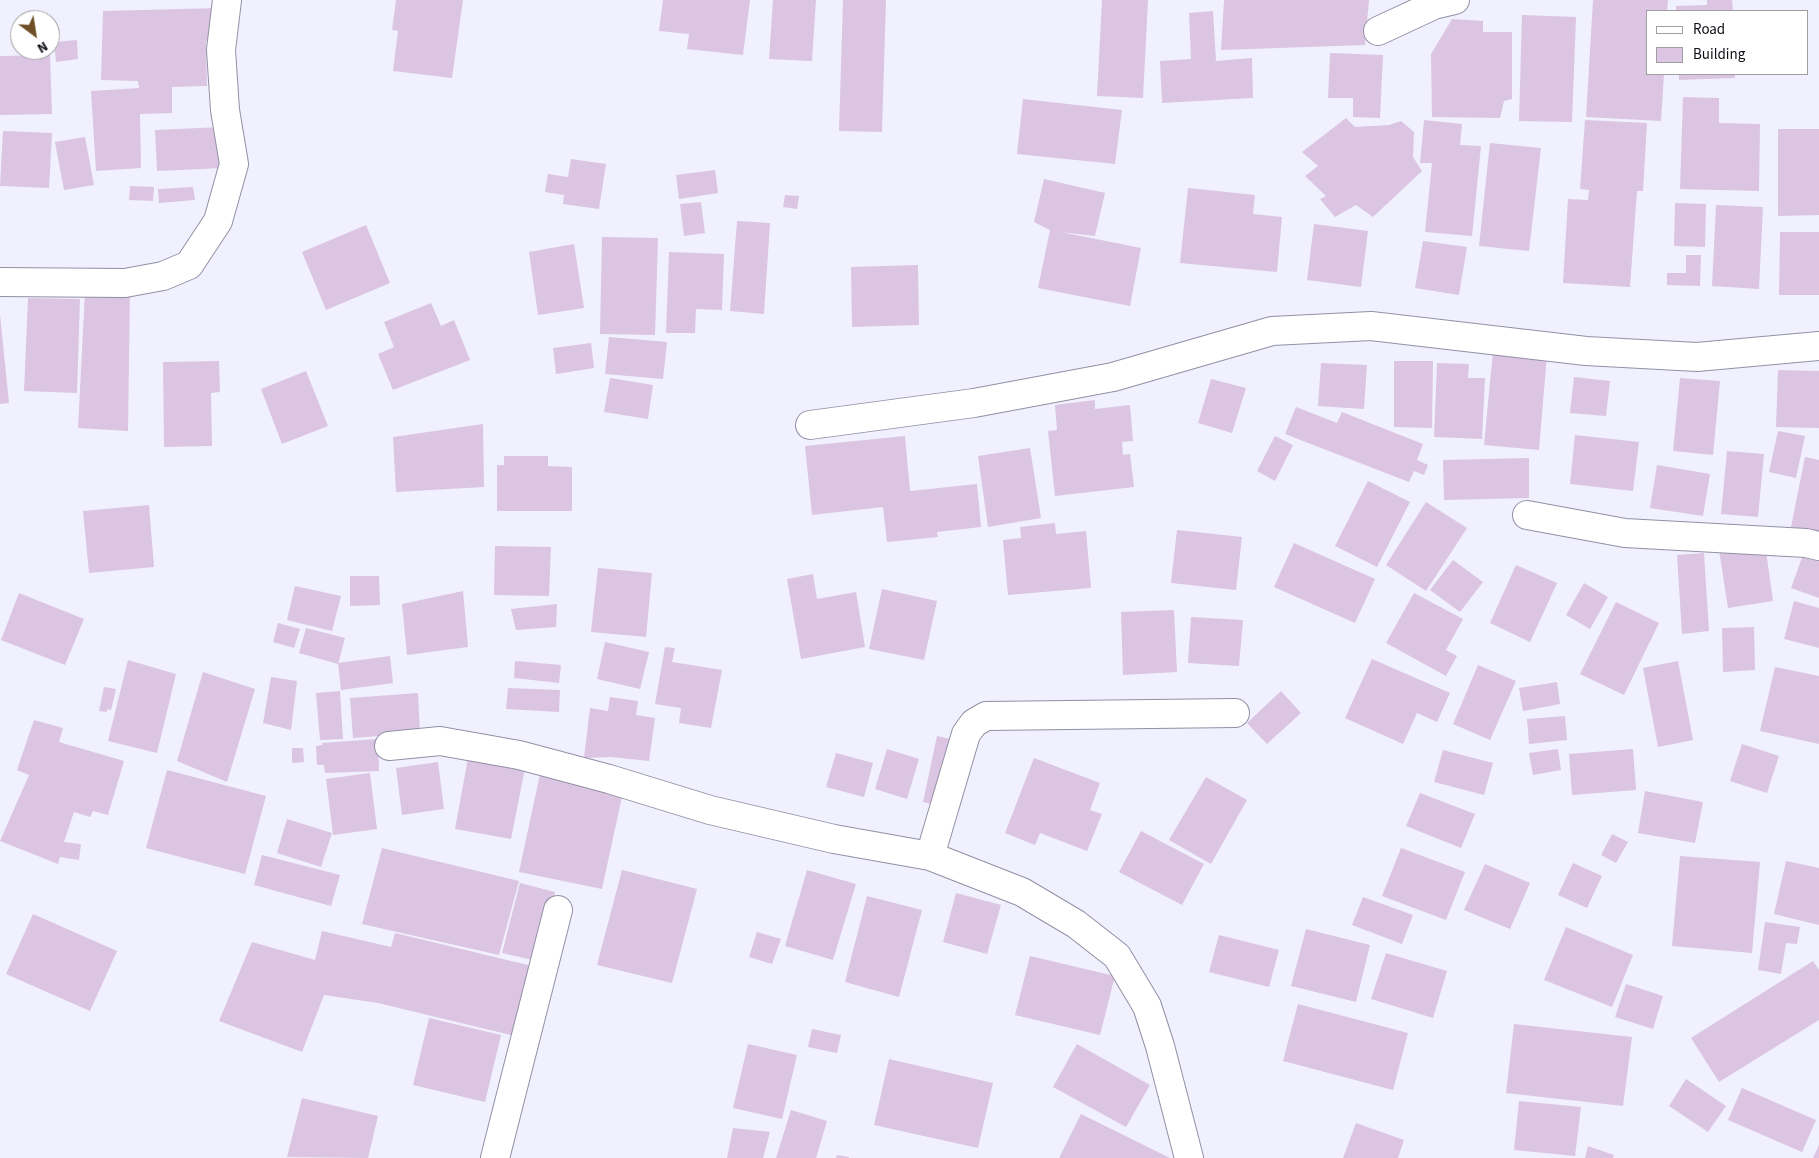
<!DOCTYPE html>
<style>
body{margin:0}
#map{position:relative;width:1819px;height:1158px;overflow:hidden;background:#f1f0fe;font-family:"Source Sans 3",sans-serif}
canvas{display:block}
.legend{position:absolute;left:1646px;top:10px;width:162px;height:65px;box-sizing:border-box;background:#fff;border:1px solid #9f9fa1;margin:0;padding:6px 9px;list-style:none;font-size:15px;color:#0f0e15}
.legend li{display:flex;align-items:center;gap:10px;height:25px}
.legend b{width:25px;border:1px solid #9f9fa1}
.north{position:absolute;left:10px;top:10px;width:50px;height:50px;box-sizing:border-box;background:#fff;border:1px solid #9f9fa1;border-radius:50%;rotate:149deg;font-size:14px;font-weight:700;line-height:20px;text-align:center;color:#0f0e15}
.north::after{content:'';display:block;margin:auto;width:18px;height:22px;background:#6f4f25;clip-path:polygon(50% 0,100% 100%,50% 72%,0 100%)}
</style>
<div id="map">
<canvas width="1819" height="1158"></canvas>
<ul class="legend">
<li><b style="height:6px;background:#fff"></b>Road</li>
<li><b style="height:14px;background:#dbc5e2"></b>Building</li>
</ul>
<div class="north">N</div>
</div>
<script>
const ctx = document.querySelector('canvas').getContext('2d');
ctx.lineJoin = 'round';
function fillPath(path, color) { ctx.fillStyle = color; ctx.fill(path, 'evenodd'); }
const toPath = rows => new Path2D(rows.map(r => 'M' + r).join(''));
function stroke(path, color, width, dash) { ctx.strokeStyle = color; ctx.lineWidth = width; ctx.lineCap = dash ? 'butt' : 'round'; ctx.setLineDash(dash || []); ctx.stroke(path); }
fillPath(toPath([
 [396,0,463,0,452,78,393,71,398,31,392,30],
 [663,0,750,0,743,55,687,49,689,34,659,31],
 [773,0,816,0,812,61,769,59],
 [843,0,886,0,882,132,839,131],
 [1102,0,1148,0,1143,98,1097,96],
 [1224,0,1369,0,1365,45,1221,50],
 [1593,0,1668,0,1667,11,1648,11,1648,74,1664,74,1661,121,1586,117],
 [1707,0,1732,0,1733,11,1676,11,1676,6,1707,5],
 [220,8,221,41,206,41,207,86,172,87,172,113,140,114,141,168,96,171,91,91,139,88,138,81,101,80,103,11],
 [1213,11,1216,61,1252,58,1253,98,1162,103,1160,61,1191,59,1189,13],
 [1522,15,1576,17,1572,122,1519,121],
 [1452,19,1483,21,1483,32,1512,32,1512,99,1504,101,1500,118,1432,117,1431,54],
 [77,40,78,59,56,62,54,42],
 [1330,53,1383,55,1380,118,1353,117,1353,98,1328,98],
 [50,55,52,114,0,115,0,56],
 [1679,74,1735,74,1735,78,1679,80],
 [1683,97,1719,98,1719,123,1760,124,1759,191,1680,189],
 [1023,99,1122,110,1115,164,1017,154],
 [1346,118,1355,127,1389,125,1401,121,1414,132,1413,157,1422,171,1373,217,1356,205,1335,217,1320,199,1326,196,1305,176,1318,166,1302,152],
 [1424,120,1462,124,1460,145,1481,146,1472,236,1425,232,1432,163,1420,163],
 [1585,120,1647,123,1643,191,1637,191,1630,287,1563,283,1568,199,1588,200,1589,190,1580,189],
 [221,127,223,168,157,171,155,130],
 [1778,129,1819,129,1819,215,1778,216],
 [3,131,52,133,49,188,0,186],
 [85,137,94,185,64,190,55,142],
 [1490,143,1541,148,1529,251,1479,246],
 [571,159,606,164,599,209,563,204,564,195,545,192,548,174,568,177],
 [715,170,718,193,679,199,676,175],
 [1044,179,1105,193,1095,236,1061,232,1141,248,1130,306,1038,288,1050,230,1034,222],
 [130,186,154,187,153,201,129,200],
 [193,187,195,200,159,203,158,189],
 [1188,188,1255,195,1253,214,1282,217,1277,272,1180,263],
 [785,195,799,196,797,209,783,207],
 [701,202,705,233,684,236,680,204],
 [1675,203,1706,204,1705,247,1674,246],
 [1716,205,1763,207,1759,289,1712,286],
 [737,221,770,223,764,314,730,311],
 [1314,224,1368,231,1361,287,1307,280],
 [366,225,390,283,326,310,302,252],
 [1780,232,1819,232,1819,295,1779,295],
 [602,237,658,238,655,335,600,334],
 [1423,241,1467,247,1459,295,1415,288],
 [574,244,584,308,538,315,529,252],
 [669,252,724,254,722,310,696,309,695,333,666,333],
 [1686,255,1701,255,1700,286,1667,285,1667,273,1686,273],
 [918,265,919,325,852,327,851,267],
 [130,289,128,431,78,428,85,292],
 [28,298,80,299,77,393,24,391],
 [431,303,441,326,454,320,470,360,393,390,378,354,394,347,384,322],
 [0,314,9,403,0,404],
 [609,337,667,342,663,379,605,374],
 [591,343,594,368,556,374,553,348],
 [1493,351,1547,355,1539,450,1484,445],
 [219,361,220,392,211,393,212,446,164,447,163,362],
 [1394,361,1433,361,1432,428,1394,427],
 [1321,363,1367,365,1364,409,1318,406],
 [1437,363,1469,364,1468,378,1485,378,1482,439,1434,437],
 [1778,370,1819,371,1819,428,1776,427],
 [306,371,328,426,282,444,261,389],
 [1574,377,1610,381,1606,416,1570,413],
 [610,378,653,385,648,419,604,412],
 [1680,378,1720,381,1713,455,1673,451],
 [1211,379,1246,388,1232,433,1198,423],
 [1095,400,1095,409,1130,405,1133,441,1122,442,1123,455,1130,454,1134,487,1055,496,1048,431,1057,430,1055,405],
 [1296,407,1337,423,1342,412,1423,444,1417,460,1428,465,1424,475,1414,471,1409,482,1285,434],
 [483,424,484,487,396,492,393,437],
 [1778,431,1805,436,1796,478,1769,472],
 [1575,435,1639,442,1633,491,1570,484],
 [905,436,910,491,977,484,981,527,937,532,938,537,887,542,883,507,812,515,805,446],
 [1275,436,1293,445,1275,481,1257,471],
 [1030,448,1041,518,988,527,978,456],
 [1727,451,1764,454,1758,517,1721,514],
 [504,456,548,456,548,466,572,467,572,511,497,511,497,465,504,465],
 [1805,457,1819,460,1819,532,1791,527],
 [1529,458,1529,498,1444,500,1443,460],
 [1657,465,1710,474,1703,516,1650,508],
 [1368,481,1410,502,1377,567,1335,546],
 [1426,502,1467,528,1426,591,1386,565],
 [149,505,154,567,89,573,83,511],
 [1055,523,1056,534,1086,531,1091,588,1008,595,1003,540,1021,538,1020,527],
 [1177,530,1242,537,1236,590,1171,583],
 [1294,543,1375,579,1355,623,1274,587],
 [1765,544,1773,601,1728,608,1719,550],
 [495,546,551,547,549,596,494,595],
 [1804,552,1819,557,1819,598,1791,588],
 [1704,553,1709,631,1682,634,1677,555],
 [1453,560,1483,582,1460,612,1430,590],
 [1516,565,1557,583,1530,642,1490,623],
 [598,568,652,573,646,637,591,632],
 [813,574,817,599,856,592,865,647,801,659,787,579],
 [350,576,379,576,380,605,350,606],
 [1584,583,1608,597,1590,629,1566,615],
 [295,586,341,596,332,631,287,620],
 [882,589,937,601,924,660,869,649],
 [463,591,468,647,407,655,402,604],
 [19,593,84,619,65,665,1,640],
 [1414,593,1463,619,1446,650,1457,656,1446,676,1386,643],
 [1794,601,1819,608,1819,648,1784,639],
 [1616,602,1659,623,1624,695,1580,674],
 [557,604,556,627,516,630,511,609],
 [1174,610,1177,672,1123,675,1121,612],
 [1191,617,1243,620,1239,666,1188,663],
 [278,623,300,629,294,648,273,642],
 [1754,627,1755,670,1723,672,1722,628],
 [306,628,345,638,338,664,299,653],
 [605,642,649,652,640,689,597,679],
 [665,647,675,648,672,662,722,670,711,728,679,723,681,708,655,704],
 [390,656,393,683,341,690,338,663],
 [1372,659,1450,693,1437,722,1417,713,1403,744,1345,718],
 [128,660,176,674,157,753,108,741],
 [515,661,561,665,559,683,514,678],
 [1678,661,1693,740,1658,747,1643,668],
 [1478,665,1516,681,1490,740,1453,724],
 [1775,667,1819,676,1819,744,1760,731],
 [203,672,255,689,227,782,177,761],
 [271,677,297,681,291,730,263,723],
 [1557,682,1560,704,1523,711,1519,688],
 [104,687,116,689,111,710,107,709,107,712,99,711],
 [508,688,560,690,559,712,506,709],
 [340,691,343,739,320,740,316,693],
 [1281,691,1301,713,1267,744,1247,723],
 [418,693,420,733,353,738,350,698],
 [610,697,638,701,636,715,655,718,649,761,611,757,584,758,590,708,608,711],
 [1565,716,1567,740,1529,744,1527,719],
 [34,720,63,728,59,742,124,761,108,815,93,811,90,817,74,812,64,842,81,844,79,860,60,857,58,864,0,841,29,775,17,770],
 [937,736,955,740,941,806,923,802],
 [378,739,379,771,325,773,324,765,317,765,316,746,322,745,322,743],
 [1742,744,1779,756,1767,793,1730,781],
 [292,748,303,748,304,762,292,763],
 [887,749,919,759,907,799,875,789],
 [1558,749,1561,770,1533,775,1529,753],
 [1633,749,1636,790,1572,795,1569,754],
 [1443,750,1493,763,1484,795,1434,782],
 [836,753,873,763,864,797,826,787],
 [468,758,525,768,511,839,455,829],
 [1034,758,1100,783,1090,810,1102,814,1087,851,1040,833,1035,845,1005,833],
 [438,762,444,809,402,815,396,768],
 [167,770,266,796,245,874,146,848],
 [370,773,377,829,333,835,326,779],
 [540,774,623,792,602,889,519,872],
 [1206,777,1247,800,1211,864,1169,840],
 [1645,791,1703,802,1695,843,1638,833],
 [1420,793,1475,814,1461,848,1406,826],
 [287,819,332,833,321,867,277,853],
 [1141,831,1204,864,1182,905,1119,872],
 [1612,834,1628,842,1616,863,1601,855],
 [382,848,519,881,499,955,362,924],
 [1401,848,1465,872,1446,920,1382,896],
 [262,855,340,875,331,906,254,885],
 [1680,856,1760,862,1752,953,1672,946],
 [1786,861,1819,868,1819,925,1774,914],
 [1573,863,1602,876,1587,908,1558,895],
 [1485,864,1530,883,1510,929,1464,910],
 [622,870,697,889,672,983,597,965],
 [807,870,856,884,833,960,785,946],
 [520,883,555,892,537,961,502,953],
 [956,893,1001,905,987,954,943,942],
 [867,896,922,910,899,997,845,982],
 [1363,897,1413,915,1402,944,1352,925],
 [33,914,117,951,90,1011,6,974],
 [1765,922,1800,927,1797,944,1786,943,1781,974,1758,970],
 [1566,927,1633,955,1612,1007,1544,980],
 [1306,929,1370,945,1356,1002,1291,986],
 [322,931,391,947,395,933,536,967,519,1037,378,1003,324,995,302,1052,219,1021,252,942,315,960],
 [757,932,781,939,772,964,749,957],
 [1219,935,1279,950,1269,987,1209,972],
 [1386,953,1447,971,1433,1018,1371,999],
 [1030,956,1115,976,1100,1035,1015,1015],
 [1813,961,1819,970,1819,1020,1719,1082,1691,1038],
 [1626,984,1663,996,1653,1029,1615,1017],
 [1298,1004,1408,1033,1393,1090,1283,1061],
 [429,1018,501,1035,485,1102,413,1085],
 [1514,1024,1632,1037,1623,1106,1506,1093],
 [812,1029,841,1035,837,1053,808,1047],
 [748,1044,797,1055,782,1119,733,1108],
 [1077,1044,1150,1085,1126,1127,1053,1087],
 [889,1059,993,1083,978,1148,874,1125],
 [1686,1079,1726,1106,1708,1132,1669,1106],
 [1742,1088,1816,1120,1802,1152,1728,1120],
 [302,1098,378,1116,368,1158,287,1157],
 [1519,1101,1581,1107,1575,1156,1514,1150],
 [791,1110,827,1121,816,1158,776,1158],
 [1081,1114,1170,1158,1059,1158],
 [1356,1123,1404,1140,1398,1158,1343,1158],
 [733,1128,770,1132,763,1158,727,1158],
 [1819,1145,1819,1158,1813,1158],
 [1588,1146,1614,1155,1613,1158,1585,1158],
 [837,1155,849,1157,849,1158,836,1158]
]), '#dbc5e2');
const street = toPath([
 [1378,31,1434,5,1455,0],
 [0,282,125,283,163,276,189,265,218,221,234,164,225,110,221,50,227,0],
 [810,425,974,403,1113,377,1272,331,1371,326,1586,351,1697,357,1819,346],
 [1527,515,1625,533,1806,543,1819,546],
 [389,746,440,741,519,755,609,779,710,810,834,839,930,856,1022,892,1076,924,1117,956,1147,1006,1160,1046,1189,1158],
 [930,856,966,734,974,723,986,716,1235,713],
 [495,1158,558,910]
]);
stroke(street, '#9290a5', 30);
stroke(street, '#fff', 28);
</script>
